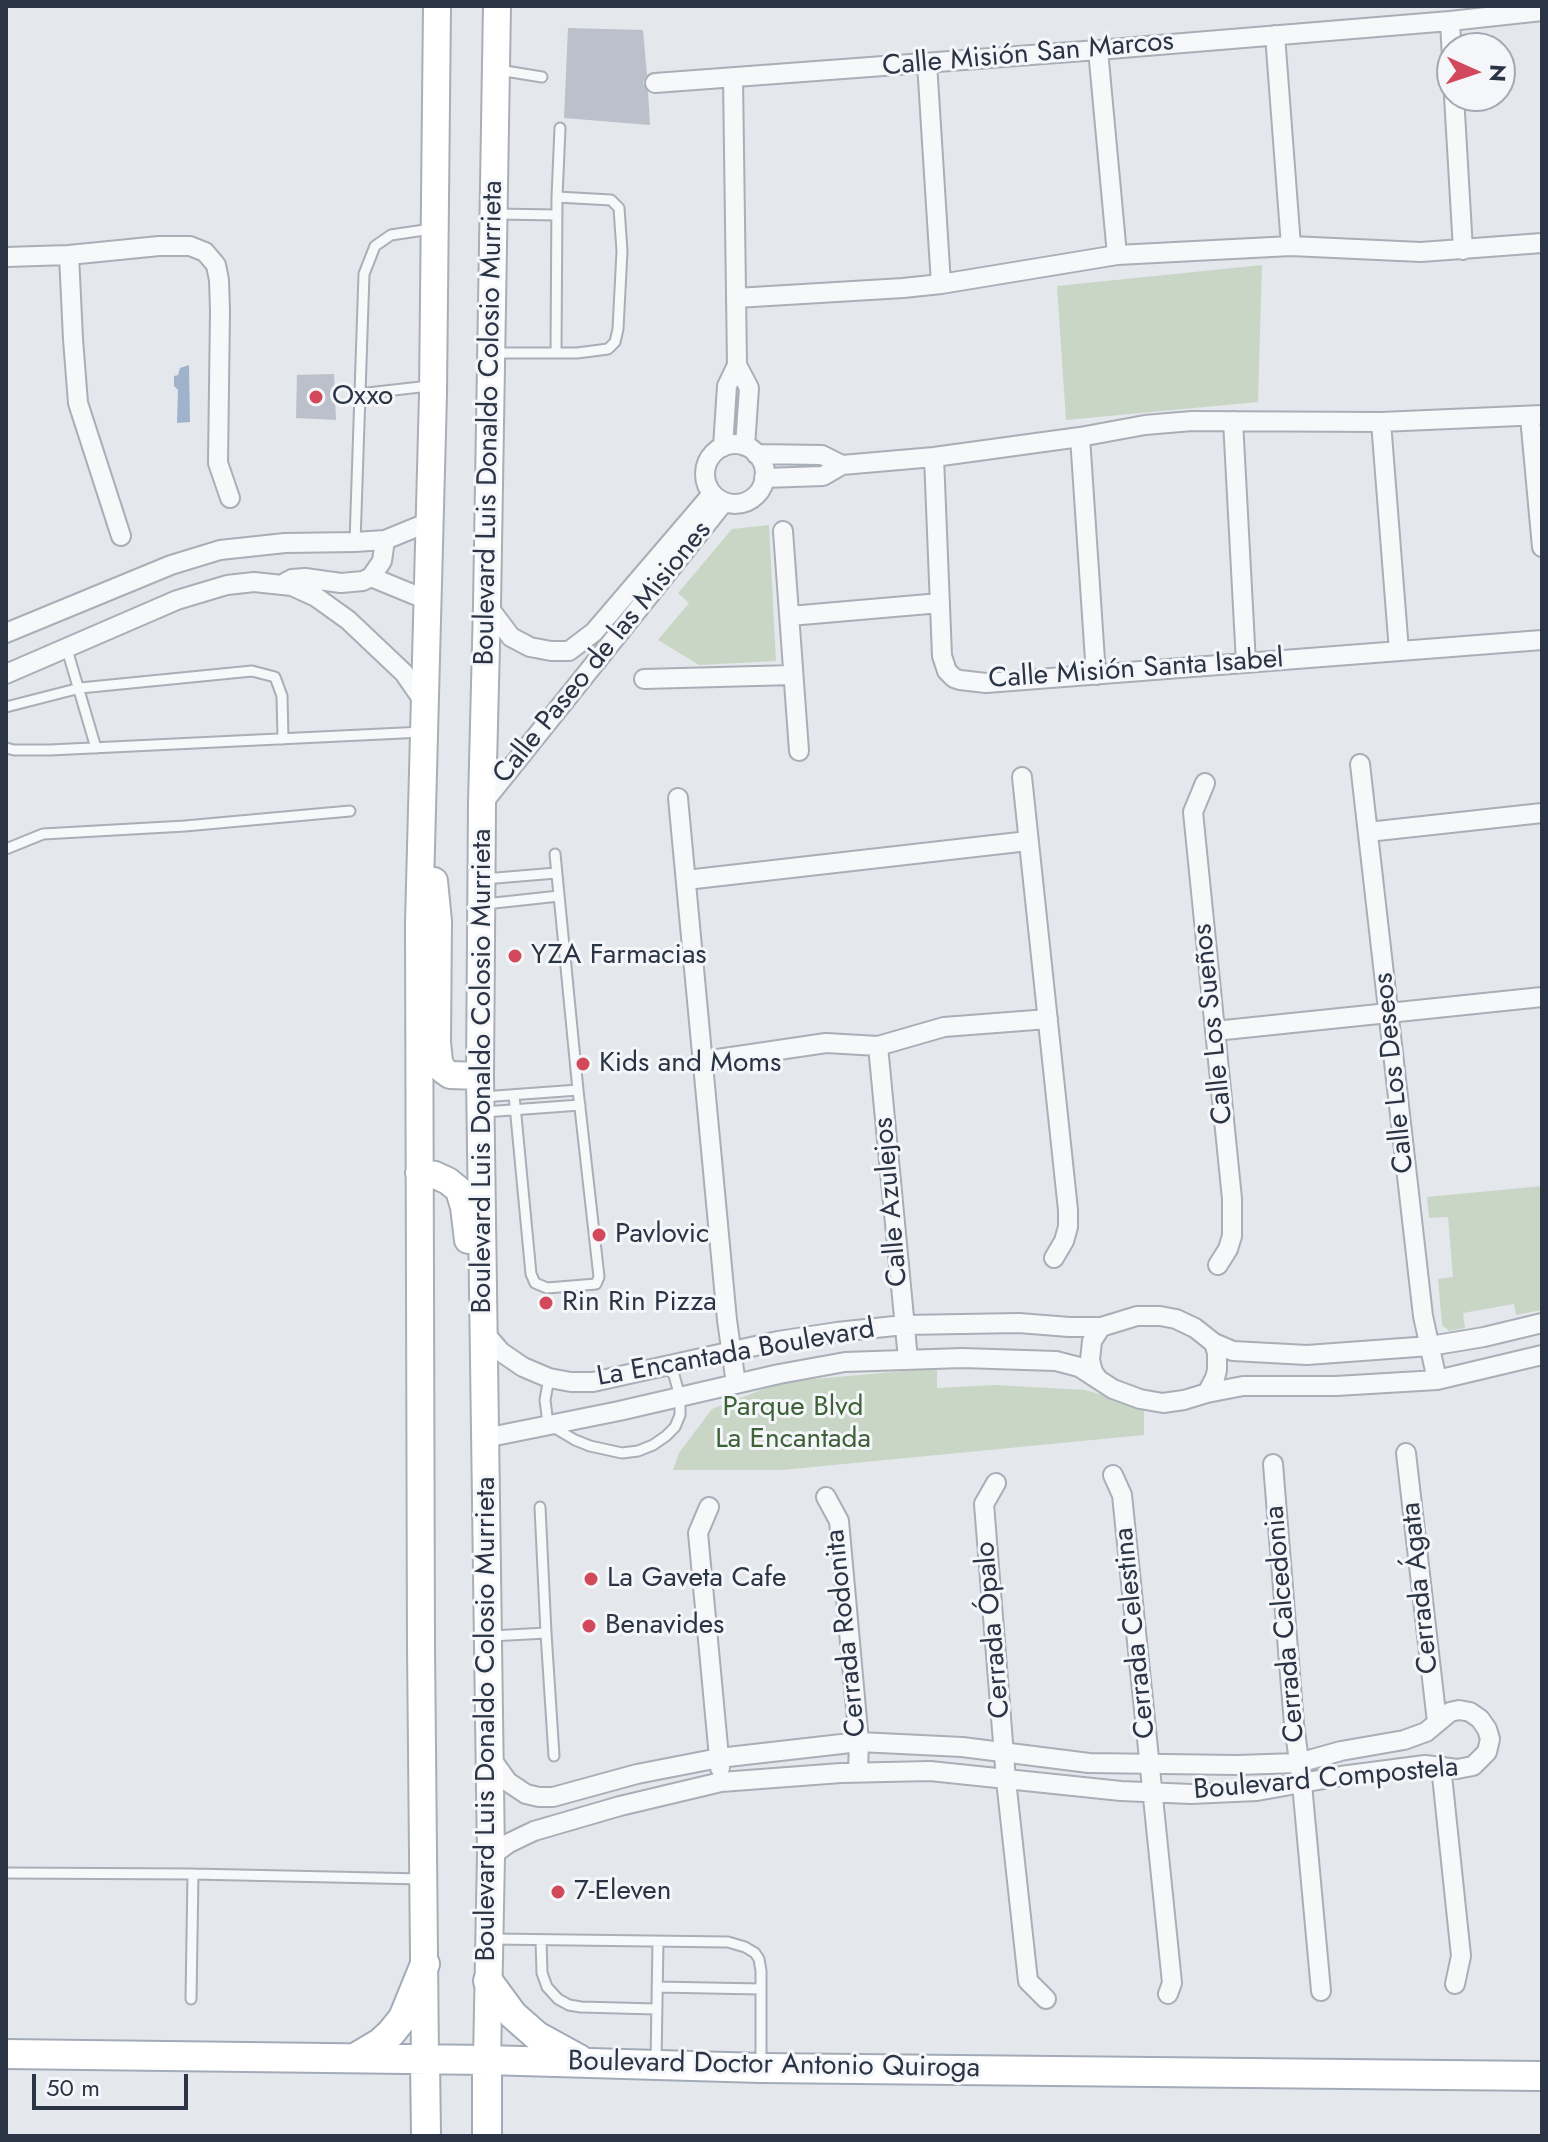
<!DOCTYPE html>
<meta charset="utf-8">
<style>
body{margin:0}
#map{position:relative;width:1548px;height:2142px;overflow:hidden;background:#e4e7ec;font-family:Jost,sans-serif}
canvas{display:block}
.frame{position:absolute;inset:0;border:8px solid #2b3445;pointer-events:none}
.north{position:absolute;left:1436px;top:32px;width:80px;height:80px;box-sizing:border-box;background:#f4f6f9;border:2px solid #a4a8b1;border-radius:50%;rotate:93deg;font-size:22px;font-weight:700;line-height:32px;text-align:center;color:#2b3445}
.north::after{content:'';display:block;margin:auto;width:28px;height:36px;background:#d1495b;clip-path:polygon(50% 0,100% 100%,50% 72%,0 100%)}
.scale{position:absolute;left:32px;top:2074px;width:156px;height:36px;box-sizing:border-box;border:4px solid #2b3445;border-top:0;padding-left:10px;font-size:24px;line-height:28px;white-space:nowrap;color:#2b3445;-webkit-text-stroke:6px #f4f6f9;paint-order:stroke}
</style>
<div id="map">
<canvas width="1548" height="2142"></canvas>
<div class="frame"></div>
<div class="north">N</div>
<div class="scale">50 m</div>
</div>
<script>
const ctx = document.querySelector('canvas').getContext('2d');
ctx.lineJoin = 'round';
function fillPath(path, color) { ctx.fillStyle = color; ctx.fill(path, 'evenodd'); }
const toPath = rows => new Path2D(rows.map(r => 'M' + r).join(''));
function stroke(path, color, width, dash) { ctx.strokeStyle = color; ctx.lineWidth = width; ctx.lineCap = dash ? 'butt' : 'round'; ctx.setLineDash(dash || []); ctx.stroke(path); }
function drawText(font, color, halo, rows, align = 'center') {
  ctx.font = font + ' Jost,sans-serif'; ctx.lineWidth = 6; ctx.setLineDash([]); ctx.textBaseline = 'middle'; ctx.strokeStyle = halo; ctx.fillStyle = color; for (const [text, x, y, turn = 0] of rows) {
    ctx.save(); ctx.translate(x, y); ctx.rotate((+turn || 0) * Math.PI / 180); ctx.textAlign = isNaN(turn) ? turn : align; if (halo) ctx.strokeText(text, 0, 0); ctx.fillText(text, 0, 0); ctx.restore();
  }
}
fillPath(toPath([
 [1262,265,1258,402,1066,420,1057,286],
 [769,525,776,661,699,665,658,640,689,603,678,593,732,529],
 [1542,1186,1542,1310,1516,1315,1514,1304,1463,1313,1465,1328,1449,1331,1442,1325,1438,1279,1453,1277,1448,1217,1429,1218,1427,1197],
 [937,1368,937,1388,995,1385,1085,1390,1144,1407,1144,1435,782,1470,673,1470,679,1453,712,1409,782,1382]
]), '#c9d6c5');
fillPath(toPath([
 [189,365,190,422,177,423,178,390,174,386,174,376,178,375,180,368]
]), '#9fb4cc');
fillPath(toPath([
 [568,28,643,30,647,75,643,83,648,92,650,125,564,118],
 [334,374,336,420,296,418,297,375]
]), '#bbc0ca');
const service = toPath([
 [499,70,542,77],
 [557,197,560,128],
 [496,214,557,215],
 [493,353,577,353,608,349,615,342,618,329,622,251,619,208,611,200,557,197,556,353],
 [359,394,429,386],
 [355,542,364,274,375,246,391,235,431,229],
 [66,646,96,748],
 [6,707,80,688,252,671,275,677,282,696,283,739],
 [6,748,14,750,50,750,423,732],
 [6,849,43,834,185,826,350,811],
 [484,879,556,873],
 [485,904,559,896],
 [514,1095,531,1274,535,1283,547,1288,596,1284,599,1277,578,1090,555,854],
 [482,1097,578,1090],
 [484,1112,580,1105],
 [549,1378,545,1400,548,1424,575,1440,590,1446,622,1453,638,1451,653,1445,666,1436,675,1427,680,1415,680,1397,674,1375,666,1367],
 [540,1507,546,1633],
 [491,1636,546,1633,554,1756],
 [6,1873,193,1874,423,1879],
 [493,1939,728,1942,745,1947,755,1953,759,1959,761,1971,761,2065],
 [541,1940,542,1973,547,1987,558,1999,569,2005,581,2007,656,2009],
 [657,1987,761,1989],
 [191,1999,193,1874],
 [656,2062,658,1942]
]);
const minor = toPath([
 [1450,21,1452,59],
 [1275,35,1291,246],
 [1098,50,1117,255],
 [927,63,941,284],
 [655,83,1098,50,1450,21,1542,11],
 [1454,96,1463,250],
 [69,255,73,339,78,403,121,536],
 [6,257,69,255,159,246,190,246,205,252,216,265,219,280,220,311,218,463,230,498],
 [736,298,903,288,941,284,1117,255,1291,246,1421,252,1542,243],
 [737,365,749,388,745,446],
 [1530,417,1542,547],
 [1233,421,1246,663],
 [1381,422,1399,651],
 [1080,437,1096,675],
 '705 474a30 30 0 1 1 60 0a30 30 0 1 1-60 0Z',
 [723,447,727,386,737,365,733,78],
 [756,454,822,455,842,465],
 [934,457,942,656,947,671,954,678,960,680,986,683,1542,640],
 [764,478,823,476,842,465,934,457,1080,437,1145,425,1192,421,1381,422,1542,415],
 [783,531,799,751],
 [371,577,427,600],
 [286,582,292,579,305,578,341,583,363,581,371,577,382,561,385,540],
 [487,605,511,637,530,647,551,651,569,651,594,632,712,494],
 [790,616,940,603],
 [6,633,171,565,220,550,285,543,355,542,385,540,429,522],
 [6,674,177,600,227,585,254,582,292,586,316,597,348,620,404,673,424,702],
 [644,679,793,675],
 [1360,764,1423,1316,1437,1380],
 [1022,777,1068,1210,1068,1227,1064,1241,1054,1258],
 [1205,783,1193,812,1232,1199,1232,1236,1228,1249,1218,1265],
 [678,798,727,1320,736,1384],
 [482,804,724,502],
 [1368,832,1542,813],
 [686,880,1028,841],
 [1215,1031,1542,997],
 [878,1046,908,1359],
 [704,1061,826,1043,878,1046,944,1027,1048,1019],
 [483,1331,501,1352,523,1367,549,1378,571,1382,593,1382,778,1341,837,1332,904,1325,1019,1323,1069,1327,1101,1327,1137,1316,1160,1316,1176,1319,1195,1328,1214,1343,1233,1351,1307,1355,1430,1346,1484,1337,1542,1323],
 [1098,1379,1093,1372,1090,1360,1092,1341,1101,1327],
 [1207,1393,1215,1378,1217,1370,1217,1353,1214,1343],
 [485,1438,619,1411,779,1374,845,1362,962,1358,1056,1361,1079,1367,1113,1389,1140,1399,1163,1403,1184,1400,1207,1393,1243,1386,1336,1386,1437,1380,1542,1355],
 [1406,1453,1437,1722],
 [1273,1464,1294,1724,1302,1784,1321,1991],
 [1113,1475,1122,1495,1172,1983,1168,1994],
 [996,1483,984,1504,1006,1780,1028,1981,1046,1999],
 [826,1497,839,1521,859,1742,858,1772],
 [709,1507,698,1533,720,1768],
 [490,1757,508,1782,526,1794,539,1797,553,1797,637,1774,719,1758,859,1742,962,1747,1089,1763,1237,1765,1298,1763,1341,1751,1404,1740,1426,1732,1450,1712,1459,1710,1470,1712,1480,1719,1487,1729,1490,1739,1487,1752,1473,1766,1457,1769,1425,1765,1341,1776,1257,1791,1191,1794,1121,1791,930,1771,841,1773,721,1782,620,1806,534,1831,509,1843,491,1856],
 [1441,1766,1461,1956,1455,1984]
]);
const secondary = toPath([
 [434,881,438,921,437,1042,439,1062,443,1070,450,1075,480,1076],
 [419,1173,435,1175,448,1181,459,1190,464,1207,468,1240],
 [425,2059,421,1647,419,923,433,394,437,6],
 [487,2060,491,1856,480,1076,482,804,487,605,497,6]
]);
const primary = toPath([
 [488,1981,513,2015,537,2036,579,2059],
 [6,2054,487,2060,761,2068,1542,2076],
 [355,2058,380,2043,391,2033,403,2018,425,1964],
 [425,2059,426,2136],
 [487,2136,487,2060]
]);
stroke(service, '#a9aeb7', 13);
stroke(minor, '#a9aeb7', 22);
stroke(secondary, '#a9aeb7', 30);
stroke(primary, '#a3abb8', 32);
stroke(service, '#f7f8fa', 9);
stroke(minor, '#f7f8fa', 18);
stroke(secondary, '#fff', 26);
stroke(primary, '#fff', 28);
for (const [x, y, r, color] of [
 [316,397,8,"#d1495b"],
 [515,956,8,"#d1495b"],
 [583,1064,8,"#d1495b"],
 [599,1235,8,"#d1495b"],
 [546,1303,8,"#d1495b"],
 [591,1579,8,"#d1495b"],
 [589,1626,8,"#d1495b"],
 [558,1892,8,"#d1495b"]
]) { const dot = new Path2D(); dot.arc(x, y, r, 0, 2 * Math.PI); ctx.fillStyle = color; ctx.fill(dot); stroke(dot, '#f4f6f9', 3); }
drawText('28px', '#2b3445', '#f4f6f9', [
 ["Calle Misión San Marcos",1028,55,-5],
 ["Boulevard Luis Donaldo Colosio Murrieta",490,423,-89],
 ["Calle Paseo de las Misiones",603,653,-51],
 ["Calle Misión Santa Isabel",1136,670,-4],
 ["Calle Los Sueños",1214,1024,-96],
 ["Boulevard Luis Donaldo Colosio Murrieta",483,1071,-90],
 ["Calle Los Deseos",1395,1073,-96],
 ["Calle Azulejos",892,1202,-95],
 ["La Encantada Boulevard",736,1354,-10],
 ["Cerrada Ágata",1421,1588,-96],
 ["Cerrada Calcedonia",1286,1624,-95],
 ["Cerrada Ópalo",994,1630,-95],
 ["Cerrada Rodonita",847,1633,-96],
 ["Cerrada Celestina",1136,1633,-96],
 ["Boulevard Luis Donaldo Colosio Murrieta",487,1719,-90],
 ["Boulevard Compostela",1326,1780,-5],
 ["Boulevard Doctor Antonio Quiroga",774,2066,1]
]);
drawText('28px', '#2b3445', '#f4f6f9', [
 ["Oxxo",332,397],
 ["YZA Farmacias",531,956],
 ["Kids and Moms",599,1064],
 ["Pavlovic",615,1235],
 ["Rin Rin Pizza",562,1303],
 ["La Gaveta Cafe",607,1579],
 ["Benavides",605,1626],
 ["7-Eleven",574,1892]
], 'left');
drawText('28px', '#3f6138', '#f4f6f9', [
 ["Parque Blvd",793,1408],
 ["La Encantada",793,1440]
]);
</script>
